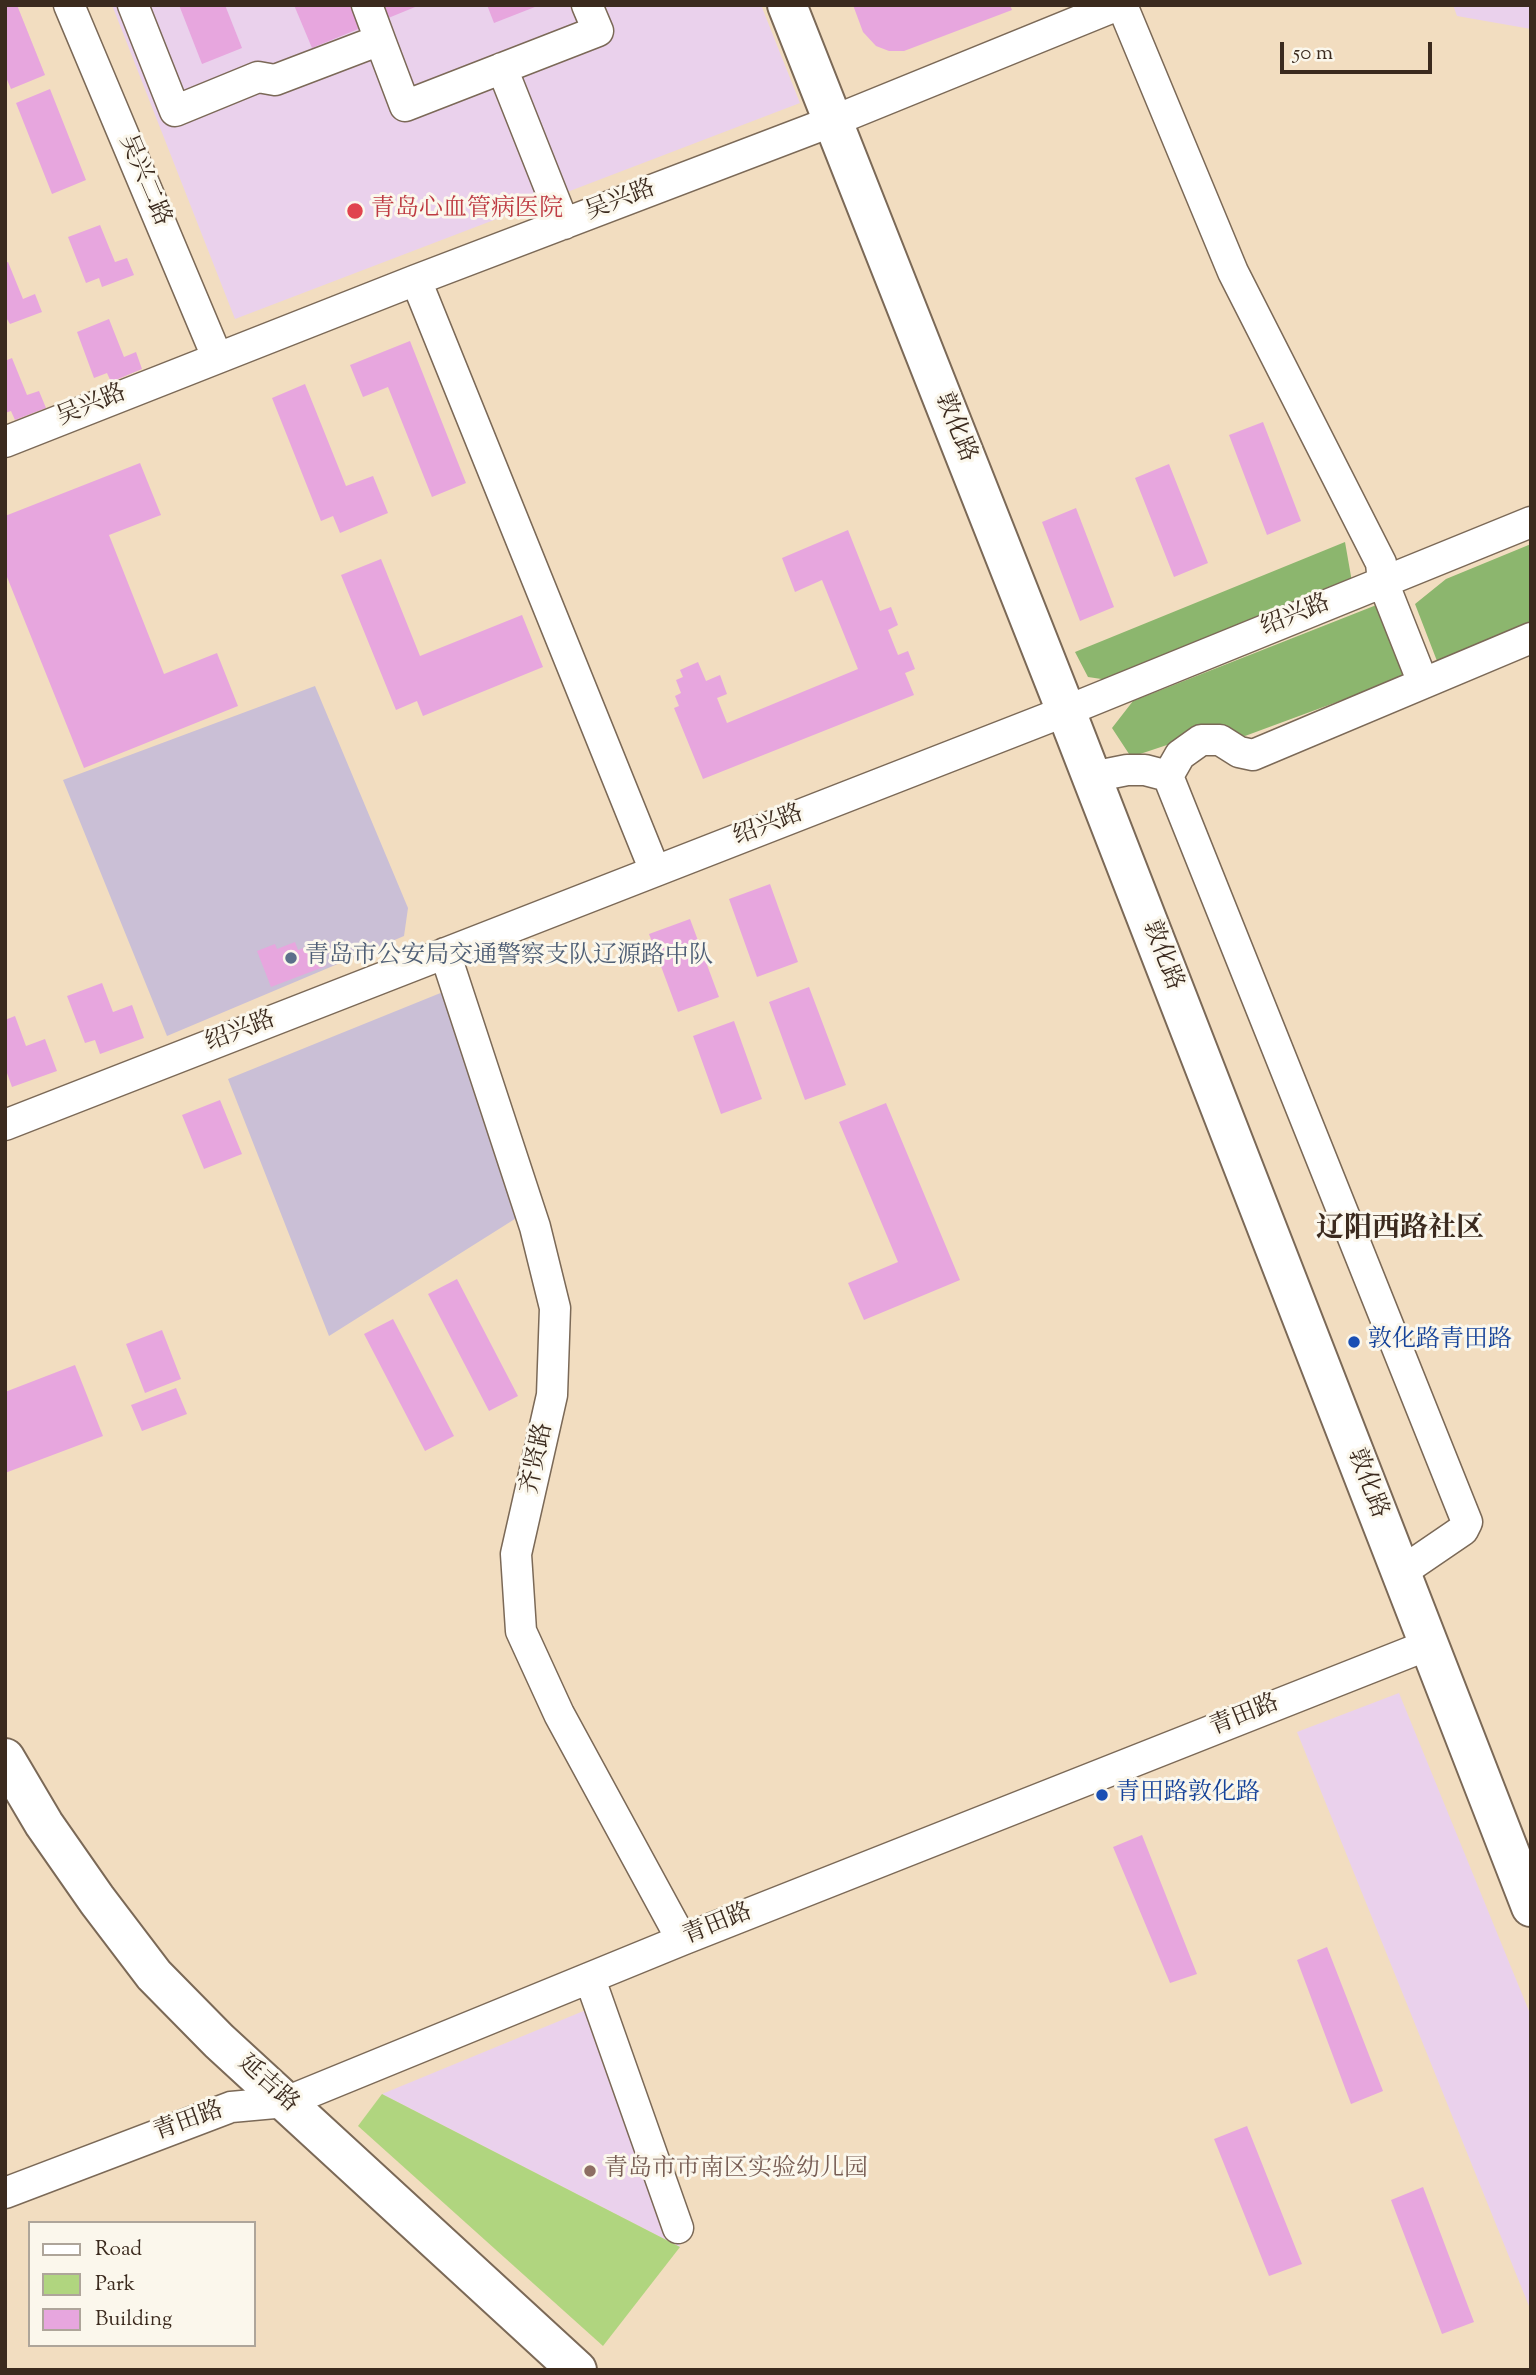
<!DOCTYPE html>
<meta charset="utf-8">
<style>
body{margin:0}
#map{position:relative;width:1536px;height:2375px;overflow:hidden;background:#f2ddc0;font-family:"Sorts Mill Goudy",serif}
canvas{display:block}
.frame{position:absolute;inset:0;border:7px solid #3b2a1e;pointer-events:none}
.legend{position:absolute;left:28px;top:2221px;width:228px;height:126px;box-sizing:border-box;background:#fbf7ec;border:2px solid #aea59a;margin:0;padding:9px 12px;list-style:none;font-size:21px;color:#3b2a1e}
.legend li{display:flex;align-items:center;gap:14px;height:35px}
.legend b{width:35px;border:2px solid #aea59a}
.scale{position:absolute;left:1280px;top:42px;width:152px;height:32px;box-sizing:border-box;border:4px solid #3b2a1e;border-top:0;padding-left:9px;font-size:21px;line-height:24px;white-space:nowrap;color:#3b2a1e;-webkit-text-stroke:5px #fbf7ec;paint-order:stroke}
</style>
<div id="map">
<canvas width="1536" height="2375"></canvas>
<div class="frame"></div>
<ul class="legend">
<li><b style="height:9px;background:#fff"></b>Road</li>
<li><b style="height:19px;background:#b0d57f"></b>Park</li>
<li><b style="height:19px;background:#e7a6de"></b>Building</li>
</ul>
<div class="scale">50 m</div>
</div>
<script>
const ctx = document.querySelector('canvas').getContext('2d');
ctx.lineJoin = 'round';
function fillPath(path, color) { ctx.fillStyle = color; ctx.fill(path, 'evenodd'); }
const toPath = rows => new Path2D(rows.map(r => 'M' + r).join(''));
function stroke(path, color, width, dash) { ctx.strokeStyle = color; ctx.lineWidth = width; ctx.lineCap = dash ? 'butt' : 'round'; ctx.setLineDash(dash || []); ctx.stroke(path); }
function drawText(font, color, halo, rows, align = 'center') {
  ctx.font = font + ' "Sorts Mill Goudy","Noto Serif SC",serif'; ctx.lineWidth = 6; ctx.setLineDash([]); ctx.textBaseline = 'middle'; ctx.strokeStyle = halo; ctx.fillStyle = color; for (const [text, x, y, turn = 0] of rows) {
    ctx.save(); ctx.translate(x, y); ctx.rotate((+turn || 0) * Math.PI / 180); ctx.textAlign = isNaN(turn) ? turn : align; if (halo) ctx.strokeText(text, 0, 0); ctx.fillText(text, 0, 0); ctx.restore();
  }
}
fillPath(toPath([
 [112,5,761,5,800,103,235,319],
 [1453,5,1531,5,1531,29,1457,16],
 [1399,1693,1531,2016,1531,2311,1297,1732],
 [586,2010,680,2247,382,2094]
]), '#ead1ec');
fillPath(toPath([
 [315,686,408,908,404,936,167,1036,63,780],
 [443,992,518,1217,329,1336,228,1079]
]), '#cabfd6');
fillPath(toPath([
 [382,2094,680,2247,603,2346,358,2126]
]), '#b0d57f');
fillPath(toPath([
 [1345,542,1352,582,1115,681,1088,677,1075,652],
 [1531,544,1531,628,1437,661,1415,604,1446,579],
 [1379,604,1410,675,1245,736,1212,730,1131,757,1112,728,1133,701]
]), '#8cb66e');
fillPath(toPath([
 [5,5,17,5,45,75,11,89,5,75],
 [179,5,225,5,242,48,202,64],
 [294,5,360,5,368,25,312,48],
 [375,5,420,5,381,21],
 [487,5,540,5,494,23],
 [853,5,1010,5,1012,10,904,51,889,51,876,46,863,32],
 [50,89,86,180,52,194,16,103],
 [100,225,115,262,127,258,134,275,102,287,99,278,86,283,68,237],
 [8,262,23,299,35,294,42,312,10,324,5,316,5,263],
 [109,319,124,357,136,352,142,369,111,382,107,373,94,378,77,332],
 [410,341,466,483,432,497,388,387,363,397,350,365],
 [12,358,27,395,39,391,46,408,15,420,11,411,5,413,5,361],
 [305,384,346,486,373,476,388,513,340,533,333,516,321,521,272,398],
 [1263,422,1301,521,1267,535,1229,435],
 [140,463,161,515,109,535,164,674,217,653,238,706,84,768,5,572,5,516],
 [1169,464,1208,563,1174,577,1135,478],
 [1076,508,1114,607,1080,621,1042,522],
 [848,530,880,611,891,607,898,625,888,630,898,655,908,651,915,669,905,673,914,695,703,779,674,708,679,706,675,696,681,693,676,680,683,677,680,670,698,662,706,681,720,675,727,694,717,698,727,723,858,669,822,580,795,592,782,558],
 [381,559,420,656,522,615,543,667,423,716,417,701,396,710,341,575],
 [770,884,798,962,757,977,729,899],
 [690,919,719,997,678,1012,649,934],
 [295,942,298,950,317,943,326,966,271,987,257,951,275,944,277,949],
 [102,983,113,1012,132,1005,144,1038,100,1054,95,1040,85,1043,67,996],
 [809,987,846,1085,805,1100,769,1002],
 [15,1016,26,1046,45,1039,57,1071,12,1087,7,1073,5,1074,5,1020],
 [734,1021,762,1099,721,1114,693,1036],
 [220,1100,242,1154,204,1169,182,1115],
 [886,1103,960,1280,864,1320,848,1283,898,1262,839,1122],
 [457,1279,518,1396,489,1411,428,1294],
 [393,1319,454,1436,425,1451,364,1334],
 [162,1330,181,1379,145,1393,126,1344],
 [75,1365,103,1436,5,1473,5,1392],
 [176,1388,187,1414,142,1431,131,1405],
 [1142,1835,1197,1974,1170,1983,1113,1847],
 [1327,1947,1383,2091,1351,2104,1297,1960],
 [1247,2126,1302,2264,1269,2276,1214,2139],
 [1423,2187,1474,2322,1442,2334,1391,2200]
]), '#e7a6de');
const minor = toPath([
 [69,5,217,357],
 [133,5,175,111,258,77,275,80,380,40,367,5],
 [1122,5,1233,272,1381,563,1383,582,1423,683],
 [380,40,405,106,598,31,587,5],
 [502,68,564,224],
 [416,280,655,871],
 [5,442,416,280,833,121,1118,5],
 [1168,776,1180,755,1201,740,1220,740,1239,752,1253,755,1531,638],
 [1092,777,1127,770,1145,770,1168,776,1467,1522,1463,1530,1400,1573],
 [445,953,535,1227,555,1308,552,1395,516,1554,521,1631,559,1714,682,1940],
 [5,1125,1066,711,1531,522],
 [590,1979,678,2228],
 [5,2193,231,2107,286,2102,682,1940,1428,1645]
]);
const major = toPath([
 [787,5,1066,711,1531,1907],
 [5,1758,44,1824,97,1900,154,1975,219,2041,577,2370]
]);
stroke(minor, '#7b6957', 33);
stroke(major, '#7b6957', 42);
stroke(minor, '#fff', 30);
stroke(major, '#fff', 38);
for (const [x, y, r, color] of [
 [355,211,9,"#e0444e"],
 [291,958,7,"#5c6f8a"],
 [1354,1342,7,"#1a4fb4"],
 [1102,1795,7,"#1a4fb4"],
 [590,2171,7,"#8d6e63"]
]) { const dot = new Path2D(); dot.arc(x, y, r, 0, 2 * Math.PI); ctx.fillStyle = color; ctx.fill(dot); stroke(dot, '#fbf7ec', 2.5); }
drawText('24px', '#3b2a1e', '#fbf7ec', [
 ["吴兴二路",143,181,67],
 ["吴兴路",621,202,-21],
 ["吴兴路",92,407,-22],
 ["敦化路",954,428,68],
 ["绍兴路",1296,617,-22],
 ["绍兴路",769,827,-21],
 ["敦化路",1161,956,69],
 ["绍兴路",241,1033,-21],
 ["齐贤路",539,1459,-78],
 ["敦化路",1366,1484,69],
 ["青田路",1245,1717,-22],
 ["青田路",718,1926,-22],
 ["延吉路",267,2085,42],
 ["青田路",189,2123,-20]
]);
drawText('24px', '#be3a42', '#fbf7ec', [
 ["青岛心血管病医院",371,211]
], 'left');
drawText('24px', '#4e5e75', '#fbf7ec', [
 ["青岛市公安局交通警察支队辽源路中队",305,958]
], 'left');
drawText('24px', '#164399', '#fbf7ec', [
 ["敦化路青田路",1368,1342],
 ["青田路敦化路",1116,1795]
], 'left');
drawText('24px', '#785e54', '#fbf7ec', [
 ["青岛市市南区实验幼儿园",604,2171]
], 'left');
drawText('bold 28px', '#3b2a1e', '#fbf7ec', [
 ["辽阳西路社区",1400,1231]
]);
</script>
